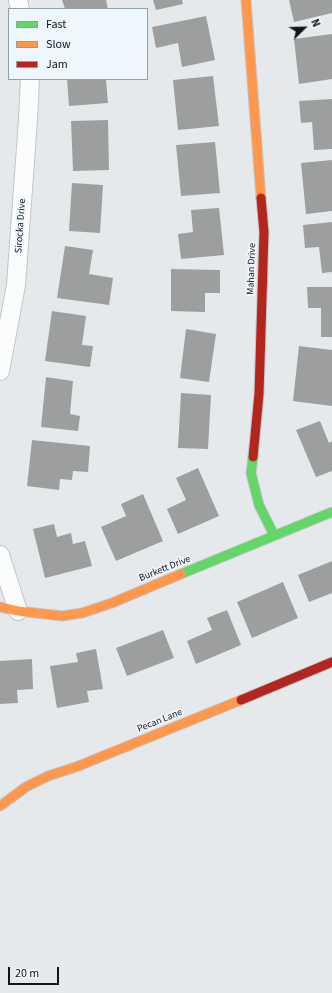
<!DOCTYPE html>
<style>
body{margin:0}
#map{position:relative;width:332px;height:993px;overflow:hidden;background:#e6e9ec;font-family:"Source Sans 3",sans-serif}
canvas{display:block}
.legend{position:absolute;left:8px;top:8px;width:140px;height:72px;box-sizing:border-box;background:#eff7fe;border:1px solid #979da2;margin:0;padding:5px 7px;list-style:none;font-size:12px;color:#121518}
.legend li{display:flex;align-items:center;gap:8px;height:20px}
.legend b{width:20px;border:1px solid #979da2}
.north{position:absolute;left:284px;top:8px;width:40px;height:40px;-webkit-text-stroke:3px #eff7fe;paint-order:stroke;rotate:67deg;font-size:11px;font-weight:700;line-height:16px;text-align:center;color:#121518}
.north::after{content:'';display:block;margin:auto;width:14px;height:18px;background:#121518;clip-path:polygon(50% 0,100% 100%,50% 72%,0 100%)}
.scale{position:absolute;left:8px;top:967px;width:51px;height:18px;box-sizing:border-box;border:2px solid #121518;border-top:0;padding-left:5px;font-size:12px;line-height:14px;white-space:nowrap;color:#121518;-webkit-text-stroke:3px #eff7fe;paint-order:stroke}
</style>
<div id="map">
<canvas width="332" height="993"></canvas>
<ul class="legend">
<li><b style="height:5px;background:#63d668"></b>Fast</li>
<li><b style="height:5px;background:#ff974d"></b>Slow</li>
<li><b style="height:5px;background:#b3261e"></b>Jam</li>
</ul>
<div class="north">N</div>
<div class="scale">20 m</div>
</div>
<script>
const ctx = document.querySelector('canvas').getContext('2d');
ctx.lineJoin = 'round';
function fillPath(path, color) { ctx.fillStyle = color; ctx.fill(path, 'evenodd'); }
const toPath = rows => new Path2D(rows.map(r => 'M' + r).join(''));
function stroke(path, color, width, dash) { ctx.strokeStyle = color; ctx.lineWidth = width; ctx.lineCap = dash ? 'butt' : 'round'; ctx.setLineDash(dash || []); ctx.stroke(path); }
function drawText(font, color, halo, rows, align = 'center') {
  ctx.font = font + ' "Source Sans 3",sans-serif'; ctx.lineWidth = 3.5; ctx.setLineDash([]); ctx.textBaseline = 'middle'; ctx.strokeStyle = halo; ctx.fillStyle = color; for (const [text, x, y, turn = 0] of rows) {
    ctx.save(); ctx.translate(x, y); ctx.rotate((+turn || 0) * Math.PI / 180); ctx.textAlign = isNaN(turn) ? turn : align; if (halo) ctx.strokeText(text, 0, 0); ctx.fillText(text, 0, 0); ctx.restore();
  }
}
fillPath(toPath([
 [62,0,106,0,108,9,65,9],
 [153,0,182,0,183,4,156,10],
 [289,0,332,0,332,13,294,22],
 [206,16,215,60,182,67,178,43,156,48,152,27],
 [332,34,332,79,299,84,294,39],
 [213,76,219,126,178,130,173,80],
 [67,79,106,79,108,103,69,106],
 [332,99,332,149,314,150,312,122,301,123,299,101],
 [108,120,109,170,73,171,71,121],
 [215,142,220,193,181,196,176,145],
 [332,160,332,211,306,214,301,163],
 [72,183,103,185,100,233,69,231],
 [219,208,224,255,181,259,178,234,193,232,191,210],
 [332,222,332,272,322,273,319,247,305,248,303,225],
 [65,246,93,250,89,274,113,278,109,305,57,298],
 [171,269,220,270,220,293,205,293,205,312,171,311],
 [307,287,332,287,332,337,321,337,321,308,308,308],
 [52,311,86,316,82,345,93,346,90,367,45,361],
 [186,329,216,334,209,382,180,378],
 [299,346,332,350,332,406,293,401],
 [46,377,73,381,70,414,80,416,78,431,41,427],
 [181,393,211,395,208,449,178,448],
 [320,421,329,443,332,441,332,471,316,477,296,430],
 [32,440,90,446,88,472,73,471,72,480,60,479,59,490,27,486],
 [198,468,219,516,178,534,167,509,186,500,176,478],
 [143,494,163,541,116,561,101,527,126,516,121,504],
 [54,524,57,537,71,533,73,544,85,541,92,566,45,578,33,529],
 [332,561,332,593,309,602,298,575],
 [283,582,298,618,252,638,237,602],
 [227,610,241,645,196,664,187,641,212,630,207,618],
 [163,630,174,658,127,676,116,648],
 [96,649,103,689,87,691,89,702,57,708,50,666,78,662,76,653],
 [32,659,33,689,17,690,18,703,0,704,0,661]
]), '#9d9f9f');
const street = toPath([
 [18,0,20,9],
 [0,371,16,285,28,120,30,79],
 [0,555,18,611]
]);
const fast = toPath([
 [253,457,251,473,259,505,274,535],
 [181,574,332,512]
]);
const slow = toPath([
 [246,0,261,198],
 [0,607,18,611,62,616,82,613,112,603,181,574],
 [0,806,26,787,48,776,76,767,241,700]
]);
const jam = toPath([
 [253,457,259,394,264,232,261,198],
 [241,700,332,662]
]);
stroke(street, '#c3c5c8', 20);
stroke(fast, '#c3c5c8', 11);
stroke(slow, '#c3c5c8', 11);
stroke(jam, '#c3c5c8', 11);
stroke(street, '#fbfcfc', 18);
stroke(fast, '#63d668', 9);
stroke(slow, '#ff974d', 9);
stroke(jam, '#b3261e', 9);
drawText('10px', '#121518', '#eff7fe', [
 ["Sirocka Drive",21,226,-86],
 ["Mahan Drive",252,269,-88],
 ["Burkett Drive",165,569,-22],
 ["Pecan Lane",160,721,-22]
]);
</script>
